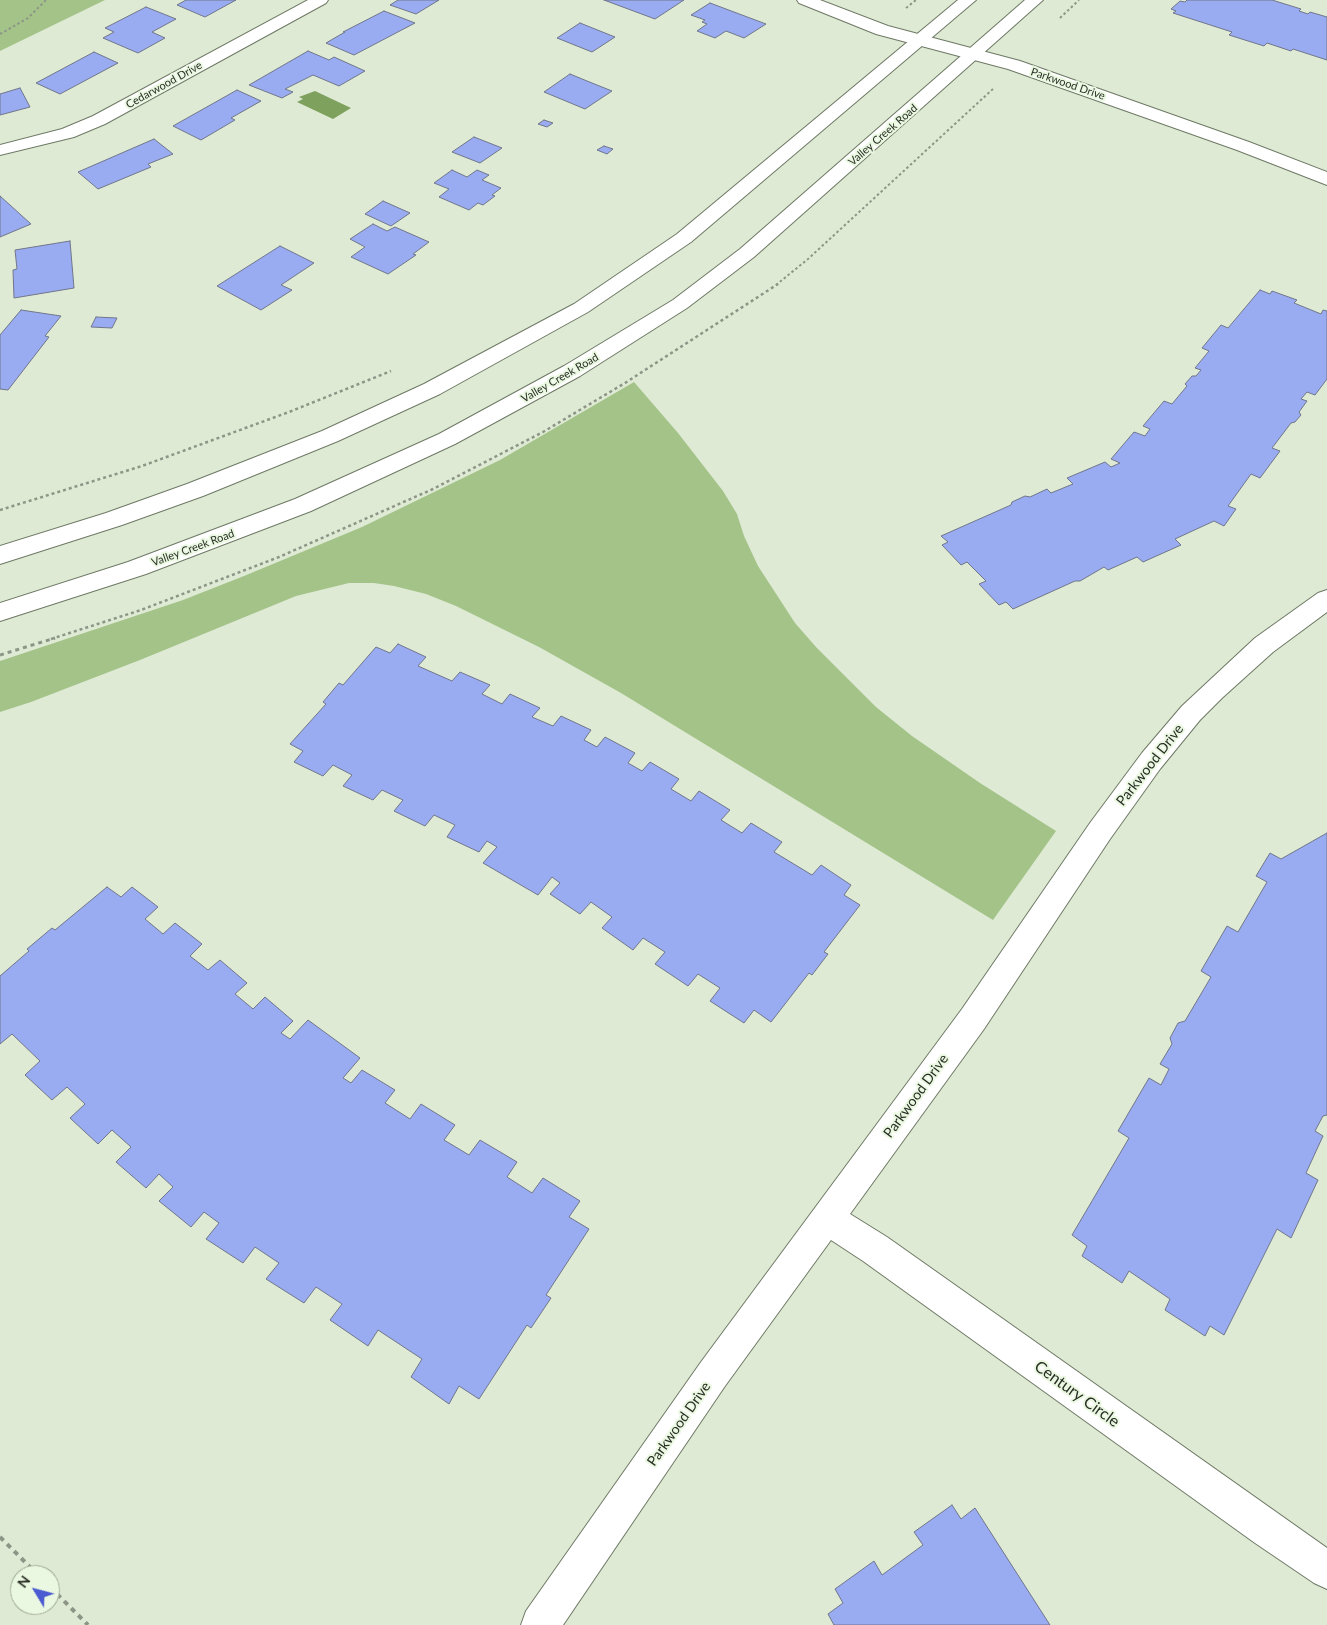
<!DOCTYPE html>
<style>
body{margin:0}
#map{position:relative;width:1327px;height:1625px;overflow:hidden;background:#deead4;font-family:Lato,sans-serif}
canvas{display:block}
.north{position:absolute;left:10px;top:1565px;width:50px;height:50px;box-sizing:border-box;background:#ebf8e1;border:1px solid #9da796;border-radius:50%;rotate:307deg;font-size:14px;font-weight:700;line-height:20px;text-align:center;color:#282d25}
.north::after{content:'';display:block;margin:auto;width:18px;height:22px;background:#4b5bd1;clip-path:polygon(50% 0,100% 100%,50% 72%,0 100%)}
</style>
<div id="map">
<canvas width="1327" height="1625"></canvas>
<div class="north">N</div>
</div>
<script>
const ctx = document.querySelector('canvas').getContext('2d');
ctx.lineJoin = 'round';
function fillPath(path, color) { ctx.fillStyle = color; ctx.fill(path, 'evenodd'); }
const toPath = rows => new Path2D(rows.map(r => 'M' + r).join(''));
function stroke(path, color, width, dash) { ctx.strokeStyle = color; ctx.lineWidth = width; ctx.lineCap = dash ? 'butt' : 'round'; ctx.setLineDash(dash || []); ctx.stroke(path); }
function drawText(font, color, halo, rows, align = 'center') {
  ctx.font = font + ' Lato,sans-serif'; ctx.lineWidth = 4; ctx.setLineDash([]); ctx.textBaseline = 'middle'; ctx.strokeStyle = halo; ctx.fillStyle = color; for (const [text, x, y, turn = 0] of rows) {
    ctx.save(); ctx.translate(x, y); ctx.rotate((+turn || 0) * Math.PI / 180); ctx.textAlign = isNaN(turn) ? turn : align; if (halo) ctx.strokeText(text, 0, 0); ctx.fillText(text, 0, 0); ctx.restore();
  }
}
fillPath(toPath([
 [0,0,105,0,0,51],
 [634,382,678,433,723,491,737,514,744,536,758,566,795,623,816,647,876,707,912,736,980,783,1056,831,993,920,621,693,539,647,456,606,426,594,394,586,374,583,349,583,296,596,140,660,31,702,0,712,0,661,183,600,244,576,362,527,500,460]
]), '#a4c389');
fillPath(toPath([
 [315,91,351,108,333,119,297,102,303,99,299,97]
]), '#7ea15d');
const building = toPath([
 [186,0,236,0,205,17,177,5,186,0],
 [398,0,439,0,416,14,390,5,398,0],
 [604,0,684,0,655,19,604,0],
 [1187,0,1272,0,1301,9,1299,11,1308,14,1310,12,1327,17,1327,60,1293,49,1291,51,1267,43,1264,46,1229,35,1232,32,1173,13,1176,11,1171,9,1180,1,1185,2,1187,0],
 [710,3,766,24,744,38,726,31,715,38,697,31,707,24,702,22,705,20,691,15,710,3],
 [146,7,176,19,152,32,165,38,138,53,103,38,114,32,105,28,146,7],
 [384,11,415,23,354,55,326,43,345,32,343,32,384,11],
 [580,23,615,37,592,52,557,38,580,23],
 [308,51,329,60,334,57,365,71,339,86,313,75,285,89,293,92,282,98,249,85,308,51],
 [94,52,118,63,60,94,36,83,94,52],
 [570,74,587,81,612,91,585,109,544,92,570,74],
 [20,88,30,107,0,115,0,94,20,88],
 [237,90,261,101,231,118,235,120,201,140,173,126,237,90],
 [544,120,553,123,547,127,538,124,544,120],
 [474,137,502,148,480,163,452,152,474,137],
 [154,139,173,154,148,164,151,167,98,189,78,172,154,139],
 [604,146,613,149,607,154,597,150,604,146],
 [452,170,467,177,477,170,489,175,482,180,501,188,492,195,495,196,483,205,478,203,469,210,439,197,449,189,434,183,452,170],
 [0,196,31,224,0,237,0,196],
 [383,201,410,213,391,226,365,214,383,201],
 [373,224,387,231,395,227,429,242,413,254,416,255,388,274,351,257,365,247,350,239,373,224],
 [70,241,74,288,14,298,13,270,17,269,15,250,70,241],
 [280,246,314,263,281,285,292,290,261,310,217,286,280,246],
 [1260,290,1270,294,1272,291,1297,300,1294,303,1321,314,1323,310,1327,311,1327,379,1315,395,1307,392,1301,399,1307,401,1299,412,1301,415,1295,422,1291,423,1272,448,1280,451,1260,478,1251,474,1228,506,1236,509,1224,526,1214,521,1175,539,1181,545,1143,562,1137,557,1108,570,1104,567,1080,581,1075,581,1013,609,1006,602,999,605,979,584,986,581,967,562,961,565,942,545,948,542,941,536,1011,505,1012,502,1025,496,1030,497,1047,489,1051,493,1073,484,1067,478,1105,462,1111,467,1120,463,1111,459,1134,432,1145,436,1150,429,1143,426,1164,401,1172,404,1187,386,1185,384,1192,376,1196,376,1201,370,1195,368,1209,351,1202,348,1221,325,1228,328,1260,290],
 [21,310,61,316,45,336,49,337,8,390,0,389,0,335,21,310],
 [96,317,117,318,112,328,91,327,96,317],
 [398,644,426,657,418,666,452,681,460,672,490,685,482,694,502,704,510,694,540,708,532,717,553,726,561,716,591,730,584,740,597,747,605,737,635,753,628,763,642,771,650,762,679,779,671,789,691,801,699,791,730,810,721,820,742,833,751,823,782,842,774,852,812,875,821,865,851,885,844,895,860,905,824,952,828,954,812,975,809,973,771,1022,754,1010,744,1023,710,1001,720,988,698,974,688,986,655,964,665,952,643,938,633,950,602,928,612,917,591,902,580,914,550,894,560,883,552,877,538,895,483,863,497,847,487,841,479,852,447,837,455,825,434,815,425,826,394,811,403,800,382,790,373,800,343,786,352,775,333,765,323,776,294,762,303,751,290,744,326,704,323,702,339,683,343,685,376,647,390,653,398,644],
 [1327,833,1327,1115,1323,1116,1315,1131,1323,1136,1306,1173,1318,1180,1291,1238,1277,1229,1224,1335,1210,1326,1205,1336,1165,1310,1170,1299,1129,1271,1122,1283,1082,1256,1087,1246,1072,1235,1129,1138,1118,1131,1149,1078,1161,1085,1169,1069,1160,1064,1172,1044,1170,1038,1178,1023,1185,1021,1211,977,1201,971,1227,926,1238,932,1267,882,1256,876,1270,853,1281,859,1327,833],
 [107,887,121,897,132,887,158,907,145,919,163,934,175,923,202,944,190,956,208,970,220,960,247,983,235,994,253,1009,265,997,293,1021,281,1033,290,1039,308,1020,360,1058,343,1078,351,1083,362,1070,395,1090,385,1103,410,1119,421,1104,455,1125,444,1140,469,1155,480,1140,517,1162,507,1177,532,1193,543,1178,580,1201,569,1217,589,1229,546,1295,551,1298,531,1328,527,1325,479,1399,459,1386,449,1404,411,1377,422,1359,378,1330,368,1346,330,1320,342,1304,316,1287,304,1303,266,1279,279,1263,255,1247,243,1263,206,1239,219,1223,204,1212,191,1227,159,1201,173,1187,159,1174,146,1188,116,1162,131,1147,112,1130,98,1144,70,1118,85,1104,67,1087,52,1100,25,1075,40,1061,12,1034,0,1044,0,976,29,951,27,949,52,928,55,930,107,887],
 [952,1505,961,1519,975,1508,1050,1625,834,1625,828,1614,843,1603,835,1589,874,1561,882,1575,923,1545,914,1532,952,1505]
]);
fillPath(building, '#99abf1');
stroke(building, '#70768a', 1);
const minor = toPath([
 [308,0,328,0,326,3,105,124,74,137,0,155,0,145,62,129,93,116,308,0],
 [797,0,820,0,888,26,1020,61,1249,142,1327,172,1327,185,1237,150,1008,69,876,34,799,3,797,0],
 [1327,590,1327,612,1273,652,1222,698,1200,720,1160,769,1110,839,984,1029,850,1214,887,1237,1327,1548,1327,1589,1314,1583,1255,1543,863,1261,831,1240,725,1386,563,1625,521,1625,526,1611,701,1362,962,1009,1090,823,1142,753,1182,706,1255,638,1318,593,1327,590]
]);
const major = toPath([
 [958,0,976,0,691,242,588,312,440,394,338,441,203,496,122,525,0,564,0,546,106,513,187,484,322,431,424,384,574,304,677,234,958,0],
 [1025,0,1043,0,754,257,687,308,580,376,455,444,311,511,146,574,0,621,0,603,128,562,295,499,439,434,564,366,673,300,740,249,1025,0]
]);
stroke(minor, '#6e7965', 2);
stroke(major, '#6e7965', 2);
stroke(toPath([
 [906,8,916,0],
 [1060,18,1079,0],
 [0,34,28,18,46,0],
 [776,285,808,259,994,88]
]), '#8d9586', 2, [2.5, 2.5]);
stroke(toPath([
 [0,510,142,466,289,412,391,371],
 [51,639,141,610,279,557,433,489,543,432,625,383,778,284]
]), '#8d9586', 2.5, [3, 3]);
stroke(toPath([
 [0,655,55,638]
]), '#8d9586', 3, [4, 4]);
stroke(toPath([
 [0,1537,38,1575],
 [50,1587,88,1625]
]), '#8d9586', 4, [5, 5]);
fillPath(minor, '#fff');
fillPath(major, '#fff');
drawText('11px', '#282d25', '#ebf8e1', [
 ["Parkwood Drive",1068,84,19],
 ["Cedarwood Drive",164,85,-29],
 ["Valley Creek Road",883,135,-41],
 ["Valley Creek Road",560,378,-30],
 ["Valley Creek Road",193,548,-20]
]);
drawText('14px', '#282d25', '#ebf8e1', [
 ["Parkwood Drive",1150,765,-52],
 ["Parkwood Drive",916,1096,-54],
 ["Parkwood Drive",679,1424,-55]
]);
drawText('16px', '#282d25', '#ebf8e1', [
 ["Century Circle",1077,1394,36]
]);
</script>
